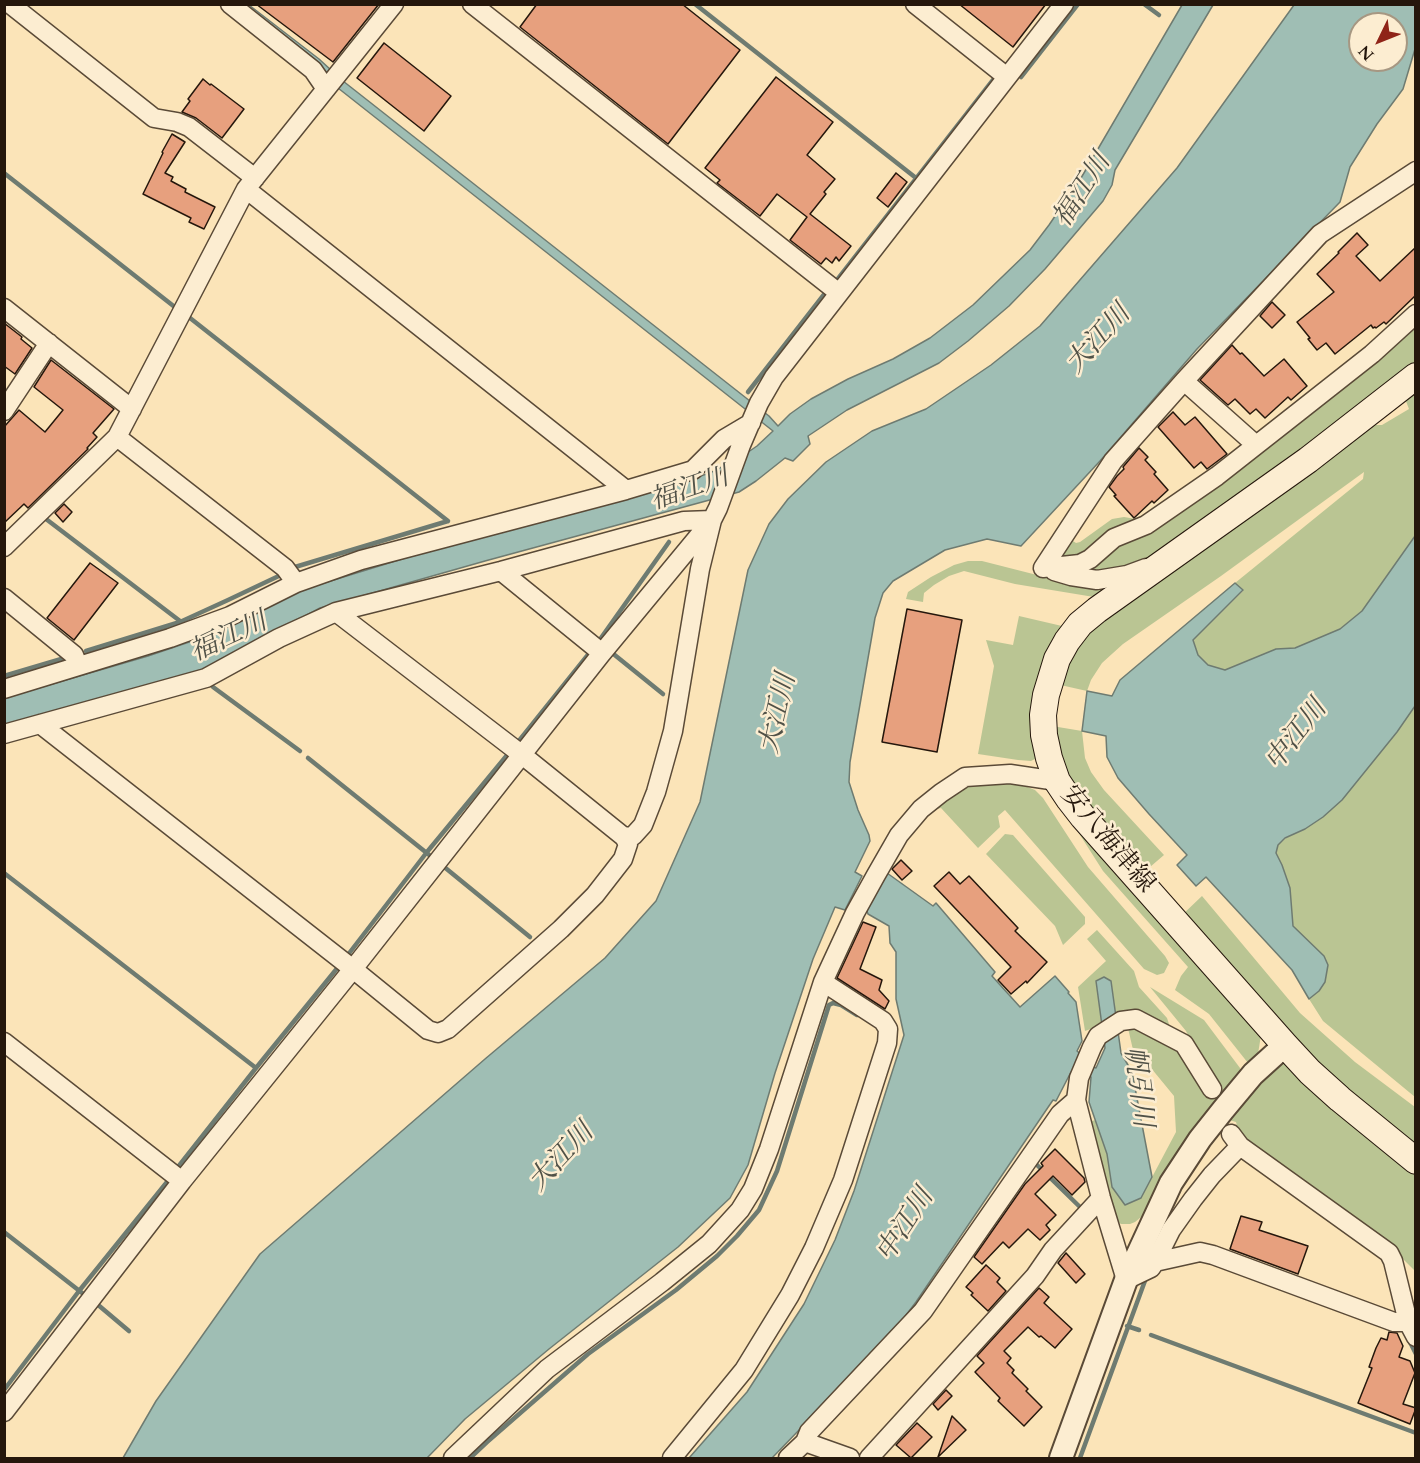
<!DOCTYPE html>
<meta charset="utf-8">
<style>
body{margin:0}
#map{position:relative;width:1420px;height:1463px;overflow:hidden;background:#fbe4b8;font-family:Cardo,serif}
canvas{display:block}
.frame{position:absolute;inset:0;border:6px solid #25170c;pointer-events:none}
.north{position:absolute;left:1348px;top:12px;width:60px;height:60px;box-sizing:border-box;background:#fcedd1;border:2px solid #a69782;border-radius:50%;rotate:227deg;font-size:16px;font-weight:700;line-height:24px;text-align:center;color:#25170c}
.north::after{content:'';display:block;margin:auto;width:21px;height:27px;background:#8f2418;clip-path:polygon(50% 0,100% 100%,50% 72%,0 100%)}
</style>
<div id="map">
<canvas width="1420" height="1463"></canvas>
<div class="frame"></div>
<div class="north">N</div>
</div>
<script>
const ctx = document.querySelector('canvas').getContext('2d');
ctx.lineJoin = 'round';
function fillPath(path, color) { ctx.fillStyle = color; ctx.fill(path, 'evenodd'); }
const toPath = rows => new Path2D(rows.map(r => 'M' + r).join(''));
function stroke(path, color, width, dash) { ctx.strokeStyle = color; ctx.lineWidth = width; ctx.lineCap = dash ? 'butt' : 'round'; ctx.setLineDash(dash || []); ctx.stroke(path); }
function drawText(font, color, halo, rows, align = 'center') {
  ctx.font = font + ' Cardo,"Noto Serif JP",serif'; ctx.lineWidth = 5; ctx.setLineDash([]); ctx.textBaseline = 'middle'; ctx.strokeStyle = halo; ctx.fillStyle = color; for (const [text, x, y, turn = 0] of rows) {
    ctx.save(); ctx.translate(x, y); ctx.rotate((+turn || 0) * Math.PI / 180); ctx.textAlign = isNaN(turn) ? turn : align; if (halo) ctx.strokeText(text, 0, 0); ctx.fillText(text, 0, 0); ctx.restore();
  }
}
fillPath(toPath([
 [1415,322,1415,366,1161,555,1101,573,1071,567,1081,566],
 [1415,387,1415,536,1362,611,1340,629,1295,648,1276,649,1225,670,1208,665,1198,655,1193,640,1243,591,1235,583,1363,479,1364,472,1221,576,1123,644,1102,663,1091,680,1087,691,1056,684,1082,635,1365,425,1382,425,1409,409,1404,396],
 [1155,512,1088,554,1067,559,1064,555,1063,550,1080,522,1073,541,1076,543,1080,542,1112,519,1124,517,1136,519],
 [968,561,982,561,1088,588,1119,583,1094,597,1015,584,964,571,949,576,934,585,924,593,923,602,906,599,908,592,931,577,954,565],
 [1019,616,1062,626,1064,630,1039,757,1031,761,1018,760,978,754,994,666,986,640,1013,645],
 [1415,706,1415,1097,1323,1021,1309,999,1319,991,1299,934,1293,926,1290,888,1282,865,1276,853,1278,845,1286,838,1305,829,1385,746],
 [1052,726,1082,731,1085,758,1091,772,1104,790,1164,855,1143,873,1067,781],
 [968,782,1008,782,1025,786,1035,790,1043,798,1088,867,1165,956,1169,963,1164,973,1157,975,1144,969,1005,810,998,816,1000,827,978,848,941,808,937,809,913,827,942,796],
 [1059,802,1261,1035,1258,1054,1248,1063,1209,1014,1175,990,1181,976,1188,967,1103,871],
 [1005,834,1013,835,1085,917,1085,924,1063,945,1055,926,986,854],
 [1202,896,1300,1013,1355,1062,1415,1107,1415,1148,1334,1083,1180,917],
 [1097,930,1134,971,1139,987,1167,1018,1170,1027,1116,1015,1111,981,1096,982,1102,1025,1085,1031,1078,987,1106,961,1087,939],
 [1150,987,1204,1020,1240,1068,1241,1077,1146,1213,1135,1222,1130,1224,1121,1224,1112,1217,1087,1122,1096,1120,1107,1154,1112,1187,1125,1205,1141,1198,1176,1132,1174,1096,1151,1068,1136,1063,1128,1028,1134,1023,1175,1044,1211,1082,1186,1031],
 [1280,1062,1289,1063,1415,1173,1415,1271,1395,1251,1240,1136,1236,1122,1226,1119,1271,1068]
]), '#bac593');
const water = toPath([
 [235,5,249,5,319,59,343,81,769,416,778,426,790,414,811,399,848,379,893,359,930,338,973,305,1030,250,1049,225,1081,178,1182,5,1213,5,1115,170,1112,185,1103,201,1045,269,1009,306,968,341,939,363,847,410,808,436,810,444,793,461,785,458,756,481,739,492,728,495,485,561,320,608,207,669,5,725,4,698,148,656,204,637,301,590,454,543,662,488,710,473,741,457,757,446,773,431,338,88,235,5],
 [1294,5,1415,5,1415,49,1403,89,1377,124,1350,167,1340,202,1197,349,1100,461,1021,546,987,539,945,550,893,581,883,593,875,618,850,762,849,782,858,810,869,835,870,841,855,872,862,876,845,910,835,907,813,959,775,1073,748,1165,730,1198,678,1247,549,1349,465,1419,427,1458,123,1458,156,1401,260,1254,485,1059,605,958,656,901,700,802,748,570,769,524,788,499,826,462,872,431,926,409,991,365,1040,326,1177,168,1294,5],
 [1360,24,1396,24,1396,60,1360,60,1360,24],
 [1415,536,1415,706,1397,732,1342,800,1323,817,1305,829,1285,838,1278,845,1276,853,1282,865,1290,888,1293,926,1324,956,1328,965,1325,982,1319,991,1309,999,1292,970,1206,877,1196,886,1177,865,1187,855,1149,814,1118,778,1107,757,1106,736,1082,731,1087,691,1112,696,1120,680,1235,583,1243,590,1193,640,1198,655,1208,665,1225,670,1276,649,1295,648,1340,629,1362,611,1415,536],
 [887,873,933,906,936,903,995,972,992,976,1020,1007,1055,976,1069,992,1068,993,1076,1002,1082,1041,1077,1051,1084,1057,1077,1073,1071,1072,1056,1101,1053,1100,916,1302,891,1335,772,1458,689,1458,747,1392,804,1304,835,1240,854,1191,904,1035,896,999,896,952,890,943,889,926,868,914,867,911,863,908,887,873],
 [1104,977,1111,981,1121,1053,1132,1072,1152,1177,1141,1198,1125,1205,1112,1187,1107,1154,1089,1102,1091,1077,1085,1076,1089,1064,1096,1068,1105,1048,1096,981,1104,977]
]);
fillPath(water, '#9fbeb4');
stroke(water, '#6e7b71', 1.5);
stroke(toPath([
 [695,4,916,178],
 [1144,4,1159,15],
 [1021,77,1078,4],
 [4,173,176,308],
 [837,280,993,80],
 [190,318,448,521],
 [748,392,826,292],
 [46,519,180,621],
 [295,567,448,521],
 [596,645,669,542],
 [86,651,180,622,228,600,283,574],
 [611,652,663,694],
 [4,676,68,657],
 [213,687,300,751],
 [518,742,591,651],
 [308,758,433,858],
 [443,866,530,937],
 [4,873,256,1068],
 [347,956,427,852,508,754],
 [1035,1163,1081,1208],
 [178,1167,256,1068,339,966],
 [4,1232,86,1296],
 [97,1304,129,1331],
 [1127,1326,1139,1330],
 [1151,1335,1416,1433],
 [1409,1340,1416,1354],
 [4,1390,79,1291,167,1182],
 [470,1458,487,1442,588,1354,676,1290,717,1256,737,1236,759,1210,777,1171,829,1005,833,1003,841,1005,857,1015],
 [1080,1458,1146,1278]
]), '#6e7b71', 4.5);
const building = toPath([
 [256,4,379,4,333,62,256,4],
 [537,4,682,4,740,50,668,144,520,27,537,4],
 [959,4,1046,4,1013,47,959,4],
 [384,43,451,96,424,131,357,78,384,43],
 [776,77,833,122,807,155,835,179,824,192,826,194,810,214,851,246,839,261,836,257,832,263,826,258,821,264,790,240,807,217,777,194,760,216,717,183,720,180,705,168,776,77],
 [203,79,210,85,211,84,244,109,222,138,196,118,182,112,190,101,188,99,203,79],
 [172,134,185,142,165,173,173,177,171,181,186,189,185,192,215,207,204,229,189,222,191,218,143,194,163,153,162,152,172,134],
 [896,173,907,182,888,207,877,198,896,173],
 [1357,233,1368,245,1356,256,1380,281,1416,247,1416,295,1386,324,1384,322,1376,328,1375,327,1373,328,1371,325,1335,354,1326,343,1317,350,1308,339,1310,338,1297,322,1334,292,1317,274,1339,253,1338,252,1357,233],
 [1272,302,1285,315,1272,328,1260,316,1272,302],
 [4,323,22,337,21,339,32,348,15,374,4,366,4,323],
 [1232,345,1240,354,1242,353,1264,376,1284,359,1307,386,1291,400,1288,397,1265,418,1256,409,1250,414,1235,399,1228,405,1200,380,1232,345],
 [51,360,114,409,93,433,97,437,87,448,88,449,28,508,24,504,4,523,4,427,19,410,45,432,63,410,34,387,51,360],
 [1173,412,1185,425,1195,417,1227,454,1207,469,1201,462,1194,468,1158,427,1173,412],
 [1139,448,1148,457,1145,460,1156,472,1154,474,1168,490,1154,503,1152,501,1134,518,1114,496,1116,495,1109,487,1117,476,1124,469,1123,467,1139,448],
 [64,504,72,512,63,522,55,513,64,504],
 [90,563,118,583,74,640,47,618,90,563],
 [907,609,962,620,937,752,882,742,907,609],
 [901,860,912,871,902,880,892,869,901,860],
 [949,872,960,884,969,876,1018,928,1015,931,1047,962,1027,983,1026,981,1011,994,998,980,1011,967,934,886,949,872],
 [863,922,876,927,860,969,882,980,879,990,889,1001,885,1009,837,978,863,922],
 [1055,1149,1084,1178,1085,1182,1072,1195,1053,1176,1035,1194,1056,1215,1046,1225,1050,1230,1040,1240,1028,1229,1009,1248,1003,1242,982,1264,974,1257,1025,1184,1043,1166,1041,1163,1055,1149],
 [1241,1216,1262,1222,1259,1230,1308,1246,1298,1274,1230,1249,1241,1216],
 [1066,1253,1085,1274,1076,1283,1058,1263,1066,1253],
 [986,1265,1000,1278,997,1282,1006,1291,988,1311,971,1295,973,1293,966,1287,986,1265],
 [1039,1288,1049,1297,1044,1303,1072,1329,1055,1348,1041,1336,1039,1337,1028,1327,1004,1351,1011,1358,1007,1363,1014,1370,1012,1373,1028,1389,1026,1391,1042,1407,1024,1426,998,1401,1000,1398,975,1372,984,1363,977,1356,1039,1288],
 [1389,1332,1397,1333,1403,1346,1399,1357,1410,1361,1415,1373,1403,1404,1416,1408,1410,1424,1358,1403,1372,1368,1369,1367,1376,1348,1381,1338,1387,1340,1389,1332],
 [946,1390,952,1396,938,1410,933,1404,946,1390],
 [952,1416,966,1430,938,1457,952,1416],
 [917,1423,932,1437,911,1458,896,1445,917,1423]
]);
fillPath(building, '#e7a07e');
stroke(building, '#25170c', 1.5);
const minor = toPath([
 [10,4,154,118,177,122,189,127,255,178],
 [230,4,313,70,326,89],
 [472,4,839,293],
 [915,4,1007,77],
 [246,189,626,490],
 [4,308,132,409],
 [1184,381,1256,445],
 [4,411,49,343],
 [117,437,285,568,296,583],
 [4,547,117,437,246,189,394,4],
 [1043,568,1113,461,1184,381,1320,234,1416,171],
 [1043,568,1080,564,1090,559,1114,538,1146,525,1217,476,1287,421,1372,354,1416,314],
 [501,571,602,653],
 [1054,571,1071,576,1097,580,1127,575,1146,568],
 [4,598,74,655,78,665],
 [4,689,170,638,230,616,296,583,361,560,626,490,693,470,724,439,751,423],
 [40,724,353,969,428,1030,438,1033,448,1029,561,929,595,895,623,859,628,844,624,837],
 [4,734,206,678,279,638,336,612,501,571,684,521,712,520,700,569,673,731,656,792,643,825,633,836,624,837,521,754,336,612],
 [4,1042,182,1181],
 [1212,1089,1184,1044,1136,1019,1121,1021,1098,1036,1092,1047,1079,1078,1076,1100,1101,1198,1126,1280,1151,1268,1155,1262,1171,1230,1193,1199,1212,1175,1240,1146],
 [1231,1134,1240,1146,1389,1253,1393,1261,1408,1322,1416,1337],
 [1155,1262,1200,1252,1213,1255,1394,1322,1408,1322],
 [4,1412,182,1181,353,969,602,653,712,520,718,508,741,445,759,403,774,377,1064,4],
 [805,1442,850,1458],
 [453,1458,547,1369,662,1282,709,1244,740,1210,753,1189,769,1149,823,982,855,913,876,875,899,835,921,809,941,793,965,777,1010,774,1057,781],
 [672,1458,744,1370,790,1295,814,1248,843,1180,887,1043,888,1029,883,1021,823,982],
 [788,1458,805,1442,809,1432,923,1311,1060,1114,1076,1100],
 [869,1458,1035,1276,1053,1250,1101,1198]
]);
const tertiary = toPath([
 [1061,1458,1126,1280,1171,1183,1200,1139,1223,1110,1253,1074,1285,1045]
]);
const secondary = toPath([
 [1416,376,1308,460,1097,610,1080,624,1067,641,1057,659,1046,695,1043,715,1044,735,1049,758,1057,781,1069,799,1083,817,1285,1045,1310,1072,1340,1099,1416,1161]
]);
stroke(minor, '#5a4a37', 21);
stroke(tertiary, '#5a4a37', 26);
stroke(secondary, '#25170c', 28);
stroke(minor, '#fcedd1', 18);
stroke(tertiary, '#fcedd1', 22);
stroke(secondary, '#fcedd1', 26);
drawText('26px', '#25170c', '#fcedd1', [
 ["安八海津線",1107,840,50]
]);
drawText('italic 27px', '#505147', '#fcedd1', [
 ["福江川",1083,191,-57],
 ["大江川",1099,340,-48],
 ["福江川",690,490,-19],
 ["福江川",229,638,-25],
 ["大江川",779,714,-77],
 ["中江川",1297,736,-52],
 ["帆引川",1137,1087,83],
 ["大江川",562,1158,-47],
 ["中江川",906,1226,-57]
]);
</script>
